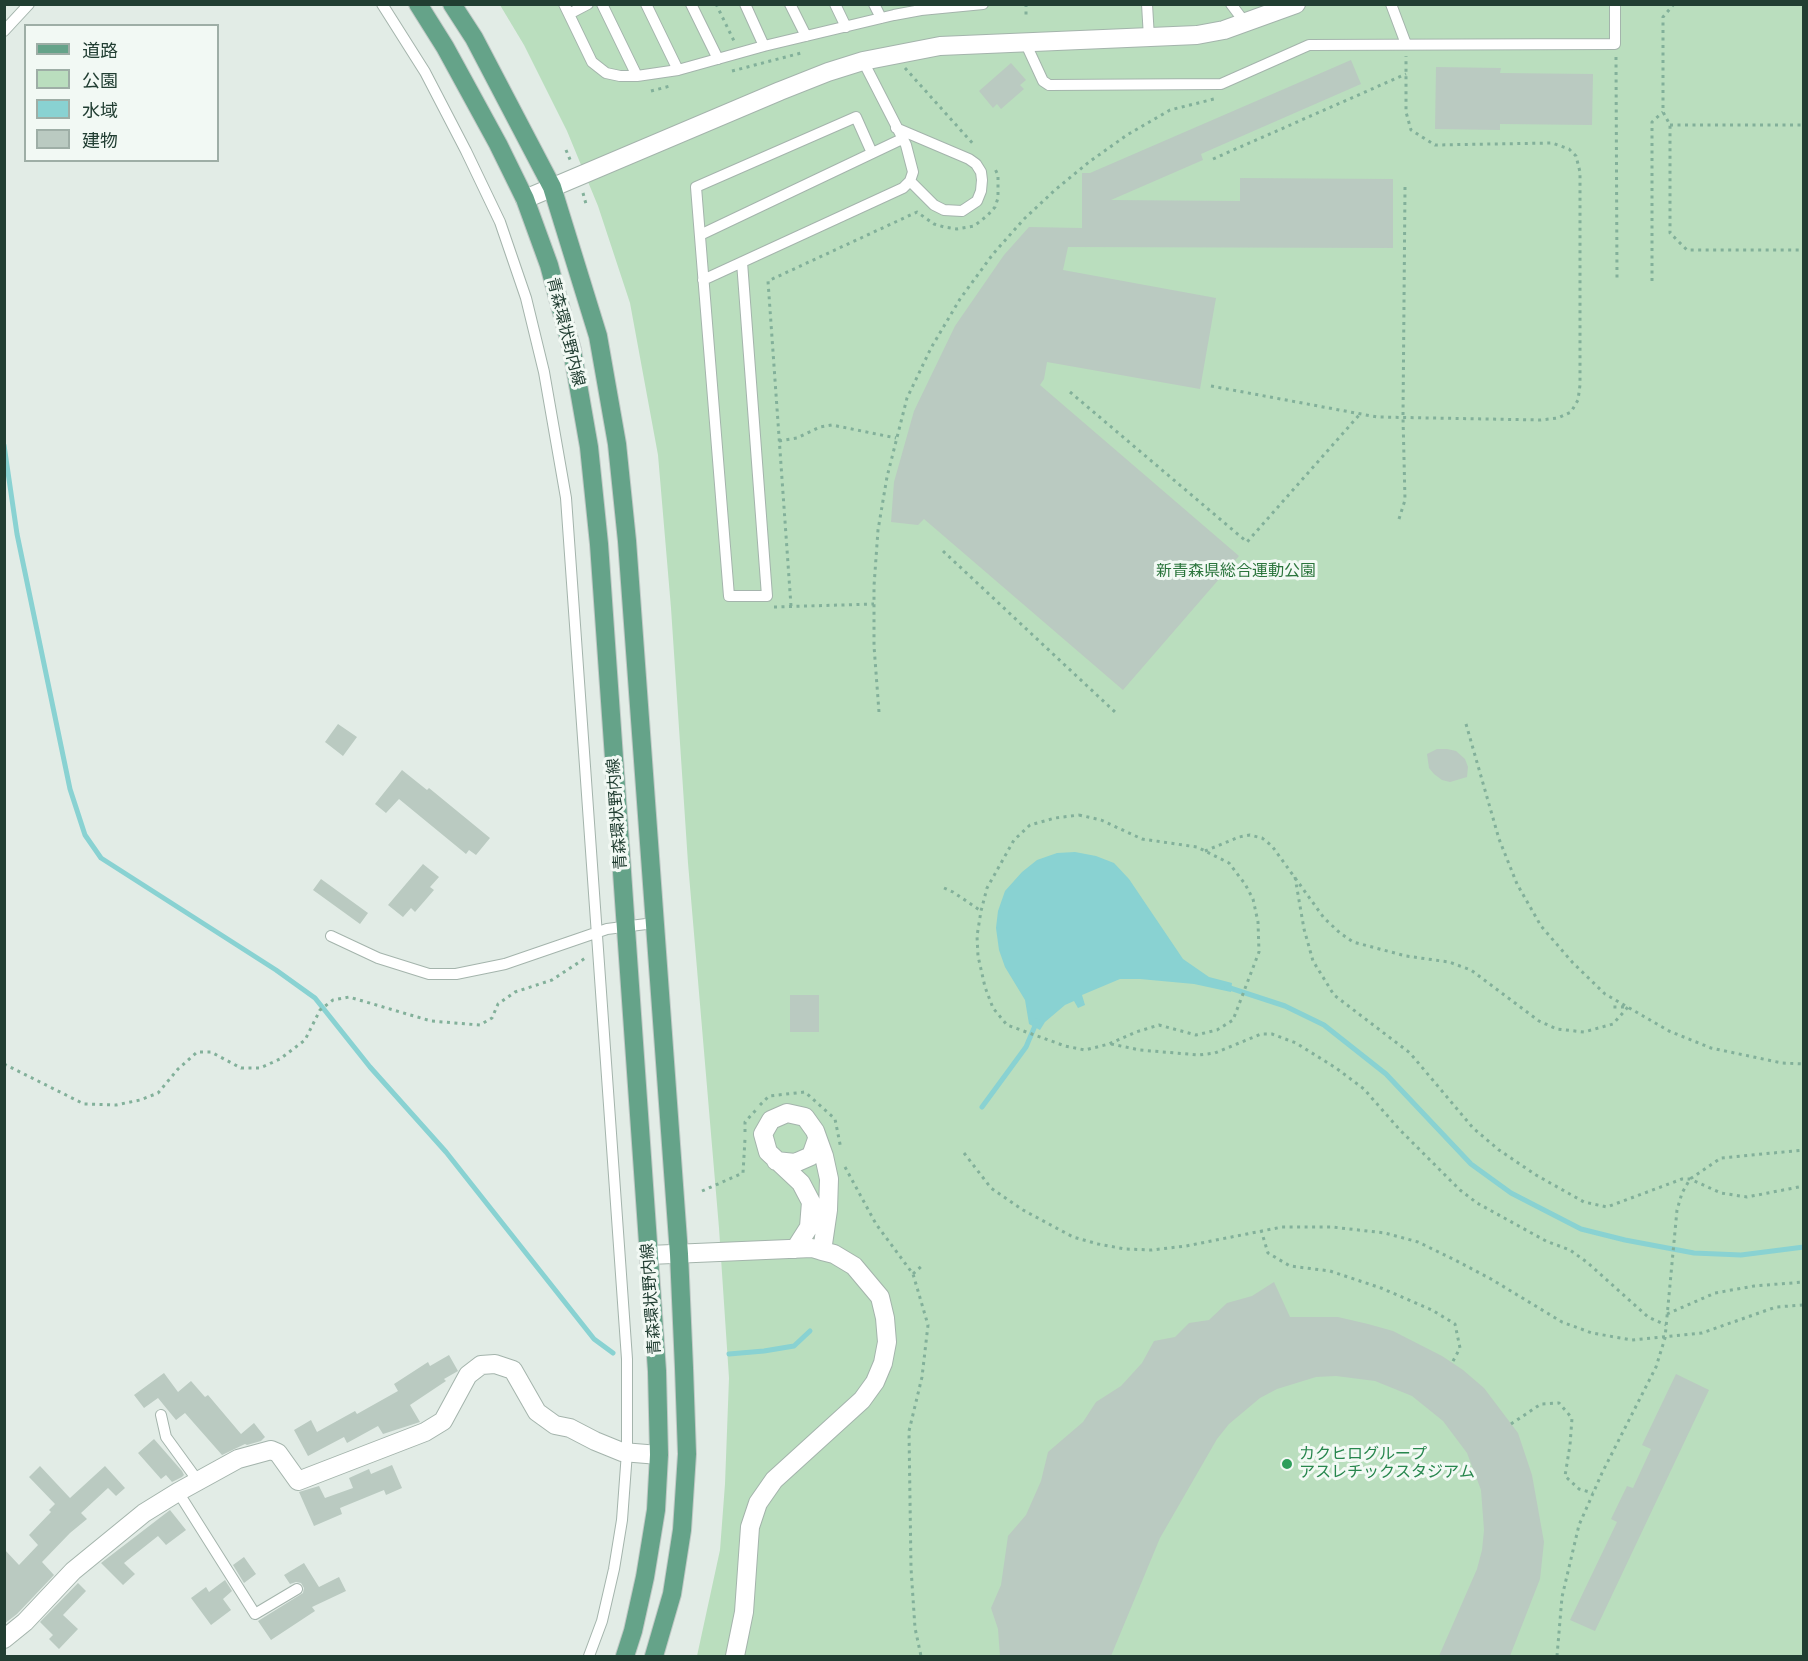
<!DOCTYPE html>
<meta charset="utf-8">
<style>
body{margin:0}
#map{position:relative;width:1808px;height:1661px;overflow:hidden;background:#e2ece6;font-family:"DejaVu Sans","Noto Sans JP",sans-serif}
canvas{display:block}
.frame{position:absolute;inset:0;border:6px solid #213e32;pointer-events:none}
.legend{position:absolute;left:24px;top:24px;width:195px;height:138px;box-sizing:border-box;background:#f2f9f4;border:2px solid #9eaea6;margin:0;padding:8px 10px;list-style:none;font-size:18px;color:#213e32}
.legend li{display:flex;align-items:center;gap:12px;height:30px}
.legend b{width:30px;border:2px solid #9eaea6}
</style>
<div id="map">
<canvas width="1808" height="1661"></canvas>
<div class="frame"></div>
<ul class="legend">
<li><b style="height:8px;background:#65a389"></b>道路</li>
<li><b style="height:16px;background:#badebe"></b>公園</li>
<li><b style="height:16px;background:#89d2d2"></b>水域</li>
<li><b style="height:16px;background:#bacac1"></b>建物</li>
</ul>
</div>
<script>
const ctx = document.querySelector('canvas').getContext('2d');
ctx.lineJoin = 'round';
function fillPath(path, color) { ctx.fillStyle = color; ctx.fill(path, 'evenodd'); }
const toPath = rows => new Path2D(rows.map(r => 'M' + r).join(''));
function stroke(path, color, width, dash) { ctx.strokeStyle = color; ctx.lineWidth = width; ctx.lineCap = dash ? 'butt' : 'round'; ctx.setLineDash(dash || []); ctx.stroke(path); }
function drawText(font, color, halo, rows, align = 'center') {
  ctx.font = font + ' "DejaVu Sans","Noto Sans JP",sans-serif'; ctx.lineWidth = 6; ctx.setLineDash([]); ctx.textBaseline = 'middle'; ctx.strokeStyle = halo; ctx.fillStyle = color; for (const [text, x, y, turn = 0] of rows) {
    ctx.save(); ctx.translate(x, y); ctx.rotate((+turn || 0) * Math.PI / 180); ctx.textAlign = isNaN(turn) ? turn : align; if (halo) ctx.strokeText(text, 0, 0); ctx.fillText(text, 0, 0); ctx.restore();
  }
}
fillPath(toPath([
 [500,5,1803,5,1803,1656,697,1656,720,1550,725,1484,729,1378,719,1228,688,863,671,608,658,455,630,303,598,206,567,131,524,45]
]), '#badebe');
fillPath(toPath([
 [1075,852,1096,856,1114,863,1129,879,1183,959,1209,977,1232,983,1231,992,1194,984,1140,979,1120,979,1082,995,1085,1005,1078,1008,1074,1001,1065,1005,1045,1022,1040,1030,1029,1024,1025,1000,1005,967,999,950,996,928,998,911,1005,891,1022,872,1037,860,1057,853]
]), '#89d2d2');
stroke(toPath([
 [4,445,17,534,70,789,85,835,101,858,276,970,315,998,370,1067,446,1152,594,1339,613,1353],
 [1227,987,1285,1006,1324,1025,1386,1074,1471,1164,1511,1193,1581,1229,1625,1240,1694,1253,1741,1255,1804,1247],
 [982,1107,1026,1047,1037,1021],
 [729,1354,764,1351,794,1346,810,1331]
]), '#89d2d2', 5);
fillPath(toPath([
 [1351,60,1361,84,1201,154,1203,160,1111,200,1240,201,1240,178,1393,179,1393,248,1068,247,1063,270,1216,298,1200,389,1047,362,1044,379,1040,385,1239,556,1123,690,924,519,918,525,891,522,894,482,914,411,955,326,1004,255,1029,227,1082,228,1082,173,1090,173],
 [1011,63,1026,80,1020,85,1024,89,1001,109,997,104,993,108,979,91],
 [1436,67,1501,68,1500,73,1593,74,1592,125,1500,124,1500,130,1435,129],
 [338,724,357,737,343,756,325,742],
 [1437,749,1447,749,1456,751,1465,759,1468,767,1467,777,1450,782,1442,780,1434,774,1429,768,1427,754],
 [402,770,427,790,429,788,490,838,476,855,469,850,466,854,399,799,386,813,375,804],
 [423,864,439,877,430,887,434,890,415,912,411,908,403,917,388,905],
 [321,879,368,913,360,924,313,890],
 [790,995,819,995,819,1032,790,1032],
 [1274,1282,1290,1317,1338,1317,1368,1324,1393,1331,1442,1356,1463,1370,1484,1388,1518,1433,1532,1475,1544,1542,1540,1579,1510,1656,1439,1656,1477,1569,1482,1550,1484,1530,1481,1490,1467,1453,1443,1421,1412,1396,1375,1381,1336,1376,1316,1377,1277,1389,1260,1398,1229,1424,1217,1439,1160,1538,1111,1656,1000,1656,998,1629,991,1608,1001,1585,1008,1536,1026,1515,1041,1481,1048,1452,1083,1422,1096,1402,1121,1386,1142,1363,1154,1341,1175,1337,1189,1323,1209,1320,1227,1303,1252,1296],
 [449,1355,458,1371,444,1379,446,1381,410,1405,420,1422,383,1434,378,1426,347,1443,344,1437,308,1456,294,1430,311,1420,317,1432,355,1411,357,1414,398,1391,394,1384,428,1362,430,1366],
 [164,1373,178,1392,191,1381,205,1397,208,1395,241,1434,254,1423,265,1437,261,1441,247,1445,245,1444,222,1455,185,1413,176,1420,158,1398,144,1408,134,1395],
 [1676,1374,1709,1390,1595,1631,1570,1620,1617,1522,1611,1519,1627,1486,1633,1488,1651,1449,1642,1445],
 [154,1439,182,1471,184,1475,182,1477,172,1482,166,1475,161,1479,138,1453],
 [392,1465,402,1488,386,1495,384,1490,340,1508,342,1514,314,1526,299,1492,319,1486,325,1498,353,1488,349,1478,369,1469,371,1474],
 [40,1466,70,1498,105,1466,125,1488,116,1496,108,1488,81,1513,87,1519,70,1533,42,1562,54,1575,17,1614,4,1624,4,1549,19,1565,38,1545,29,1535,51,1512,49,1510,55,1504,29,1477],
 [170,1510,186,1530,166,1545,158,1536,124,1563,135,1574,123,1585,101,1563],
 [244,1557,256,1574,244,1583,233,1565],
 [304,1563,319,1587,339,1577,346,1591,312,1607,315,1611,271,1640,258,1621,303,1593,304,1588,301,1583,296,1582,290,1584,284,1575],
 [225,1580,232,1591,223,1599,231,1610,211,1625,191,1598,206,1587,209,1592],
 [78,1583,86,1591,63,1615,78,1629,59,1649,49,1639,53,1635,40,1622]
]), '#bacac1');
const service = toPath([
 [382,4,425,72,466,151,500,222,526,298,544,372,566,498,627,1359,627,1452,622,1520,614,1569,602,1621,589,1656],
 [564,4,592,62,606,73,620,76,637,76,678,70,764,46,894,15,921,10,983,4],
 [602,4,637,76],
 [646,4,678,70],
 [691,4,718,59],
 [745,4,764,46],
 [790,4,806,36],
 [835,4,846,27],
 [874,4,881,18],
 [1147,4,1149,38],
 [1231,4,1246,24],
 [1391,4,1406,44],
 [569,14,588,4],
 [4,31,29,4],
 [1025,42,1043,81,1049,85,1221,84,1309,45,1615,44,1615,4],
 [896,128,969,159,976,164,981,172,982,180,981,191,977,201,962,211,944,210,934,205,910,181],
 [700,235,902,139],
 [742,262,767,596,729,596,696,187,856,117,872,153],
 [703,280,903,188,910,181,913,172,906,145,863,61],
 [331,936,378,958,429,974,456,974,505,964,607,929,654,923],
 [161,1415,166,1437,198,1481],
 [178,1492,255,1614,297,1589]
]);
const minor = toPath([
 [525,199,780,91,828,72,863,61,940,46,1197,35,1224,30,1296,4],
 [776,1161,795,1163,811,1156,817,1139],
 [795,1249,809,1227,811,1202,801,1183,768,1152,763,1134,771,1120,787,1113,805,1117,815,1131,824,1156,829,1179,828,1210,822,1251],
 [649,1255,812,1248,822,1251,834,1254,854,1266,880,1297,885,1318,887,1342,883,1363,875,1382,862,1400,774,1480,758,1503,750,1527,744,1612,735,1656],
 [4,1639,25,1622,73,1571,144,1513,178,1492,238,1459,271,1450,278,1453,298,1481,425,1432,443,1421,468,1375,481,1365,495,1364,513,1370,537,1412,555,1425,570,1428,595,1441,622,1452,659,1455]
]);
const primary = toPath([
 [418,4,445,47,498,144,525,199,549,265,572,350,589,447,599,544,657,1371,659,1455,656,1510,645,1577,633,1631,625,1656],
 [452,4,474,38,552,187,598,336,617,444,627,541,679,1254,684,1368,687,1454,682,1530,672,1594,654,1656]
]);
stroke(service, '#a4b4ac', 12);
stroke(minor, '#a4b4ac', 20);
stroke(primary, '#c1c9c6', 20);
stroke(toPath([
 [716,4,734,41],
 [1026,4,1026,18],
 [1674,4,1663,17,1663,112,1670,125,1670,233,1687,250,1804,250],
 [1616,57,1617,281],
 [905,68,975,146],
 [732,71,801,53],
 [651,91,670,86],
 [1670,125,1804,125],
 [566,150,571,162],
 [1213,159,1406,74],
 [583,193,586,204],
 [1652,281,1652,122,1663,112],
 [1211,386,1377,417,1541,420,1558,418,1571,412,1578,400,1580,385,1580,172,1576,156,1569,149,1552,143,1435,145,1411,130,1406,112,1406,56],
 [1070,392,1247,542,1360,414],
 [779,441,797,438,820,427,832,425,896,438],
 [1399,519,1405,500,1403,417,1405,187],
 [943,551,1115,712],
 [791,606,768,281,917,212,934,224,944,227,957,229,974,226,988,215,995,207,998,198,998,175,995,169],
 [774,607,874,604],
 [879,712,874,646,874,586,878,530,887,477,907,398,931,348,960,299,993,254,1024,219,1055,190,1089,162,1127,135,1170,110,1214,99],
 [1466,724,1499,839,1517,884,1541,926,1573,963,1605,994,1669,1031,1711,1048,1782,1063,1804,1064],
 [1079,815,1101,820,1142,839,1197,847,1229,863,1245,884,1253,899,1258,922,1259,952,1233,1020,1217,1030,1196,1035,1159,1025,1136,1032,1109,1044,1085,1050,1065,1046,1007,1025,993,1008,985,987,978,956,977,936,981,911,987,888,1014,840,1030,825,1055,818,1079,815],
 [1205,851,1239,837,1250,835,1262,838,1272,846,1324,918,1340,933,1353,942,1406,956,1449,962,1471,970,1539,1021,1557,1029,1584,1032,1613,1024,1628,1007,1613,1007],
 [1295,877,1304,929,1313,961,1334,995,1410,1053,1473,1128,1499,1150,1536,1175,1584,1202,1607,1207,1682,1179,1690,1179,1721,1193,1747,1197,1804,1186],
 [944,888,953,892,981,911],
 [1111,1044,1140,1050,1199,1055,1215,1053,1261,1034,1272,1034,1296,1043,1336,1068,1364,1089,1399,1129,1460,1190,1477,1203,1546,1241,1570,1250,1588,1263,1648,1317,1666,1325],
 [4,1064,84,1104,116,1105,140,1100,158,1093,178,1069,197,1052,211,1052,241,1068,260,1068,280,1059,305,1040,320,1010,333,1000,349,997,431,1021,480,1025,492,1018,498,1004,515,992,552,980,587,957],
 [760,1105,769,1096,805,1092,835,1119,841,1149],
 [745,1132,745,1122,756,1110],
 [964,1153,991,1188,1023,1210,1073,1237,1098,1244,1125,1249,1152,1250,1186,1246,1282,1227,1332,1227,1385,1233,1418,1242,1455,1260,1491,1279,1562,1322,1592,1333,1632,1340,1702,1333,1776,1307,1804,1305],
 [845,1167,876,1224,913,1274,928,1325,922,1377,909,1431,911,1568,915,1628,921,1656],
 [702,1191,743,1173,745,1139],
 [1261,1230,1268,1253,1290,1266,1330,1271,1381,1288,1432,1310,1455,1324,1460,1348,1452,1363],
 [913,1274,924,1264],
 [1667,1314,1715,1293,1754,1286,1804,1282],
 [1511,1424,1541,1404,1559,1403,1572,1418,1570,1445,1565,1476,1579,1489,1593,1493],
 [1557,1656,1562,1597,1579,1525,1602,1473,1656,1367,1665,1338,1677,1210,1682,1193,1690,1179,1721,1158,1804,1150]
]), '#82b09a', 3, [3, 4.5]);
stroke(service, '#fff', 10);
stroke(minor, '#fff', 18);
stroke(primary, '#65a389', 18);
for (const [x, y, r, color] of [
 [1287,1464,6,"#2e9e5b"]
]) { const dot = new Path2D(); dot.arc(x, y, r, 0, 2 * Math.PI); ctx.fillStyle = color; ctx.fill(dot); stroke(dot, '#f2f9f4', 2); }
drawText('16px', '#213e32', '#f2f9f4', [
 ["青森環状野内線",565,332,76],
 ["青森環状野内線",618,814,-94],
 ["青森環状野内線",652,1299,-94]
]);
drawText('16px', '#2b753c', '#f2f9f4', [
 ["新青森県総合運動公園",1236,572]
]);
drawText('16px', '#27864d', '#f2f9f4', [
 ["カクヒログループ",1299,1455],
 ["アスレチックスタジアム",1299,1473]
], 'left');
</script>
